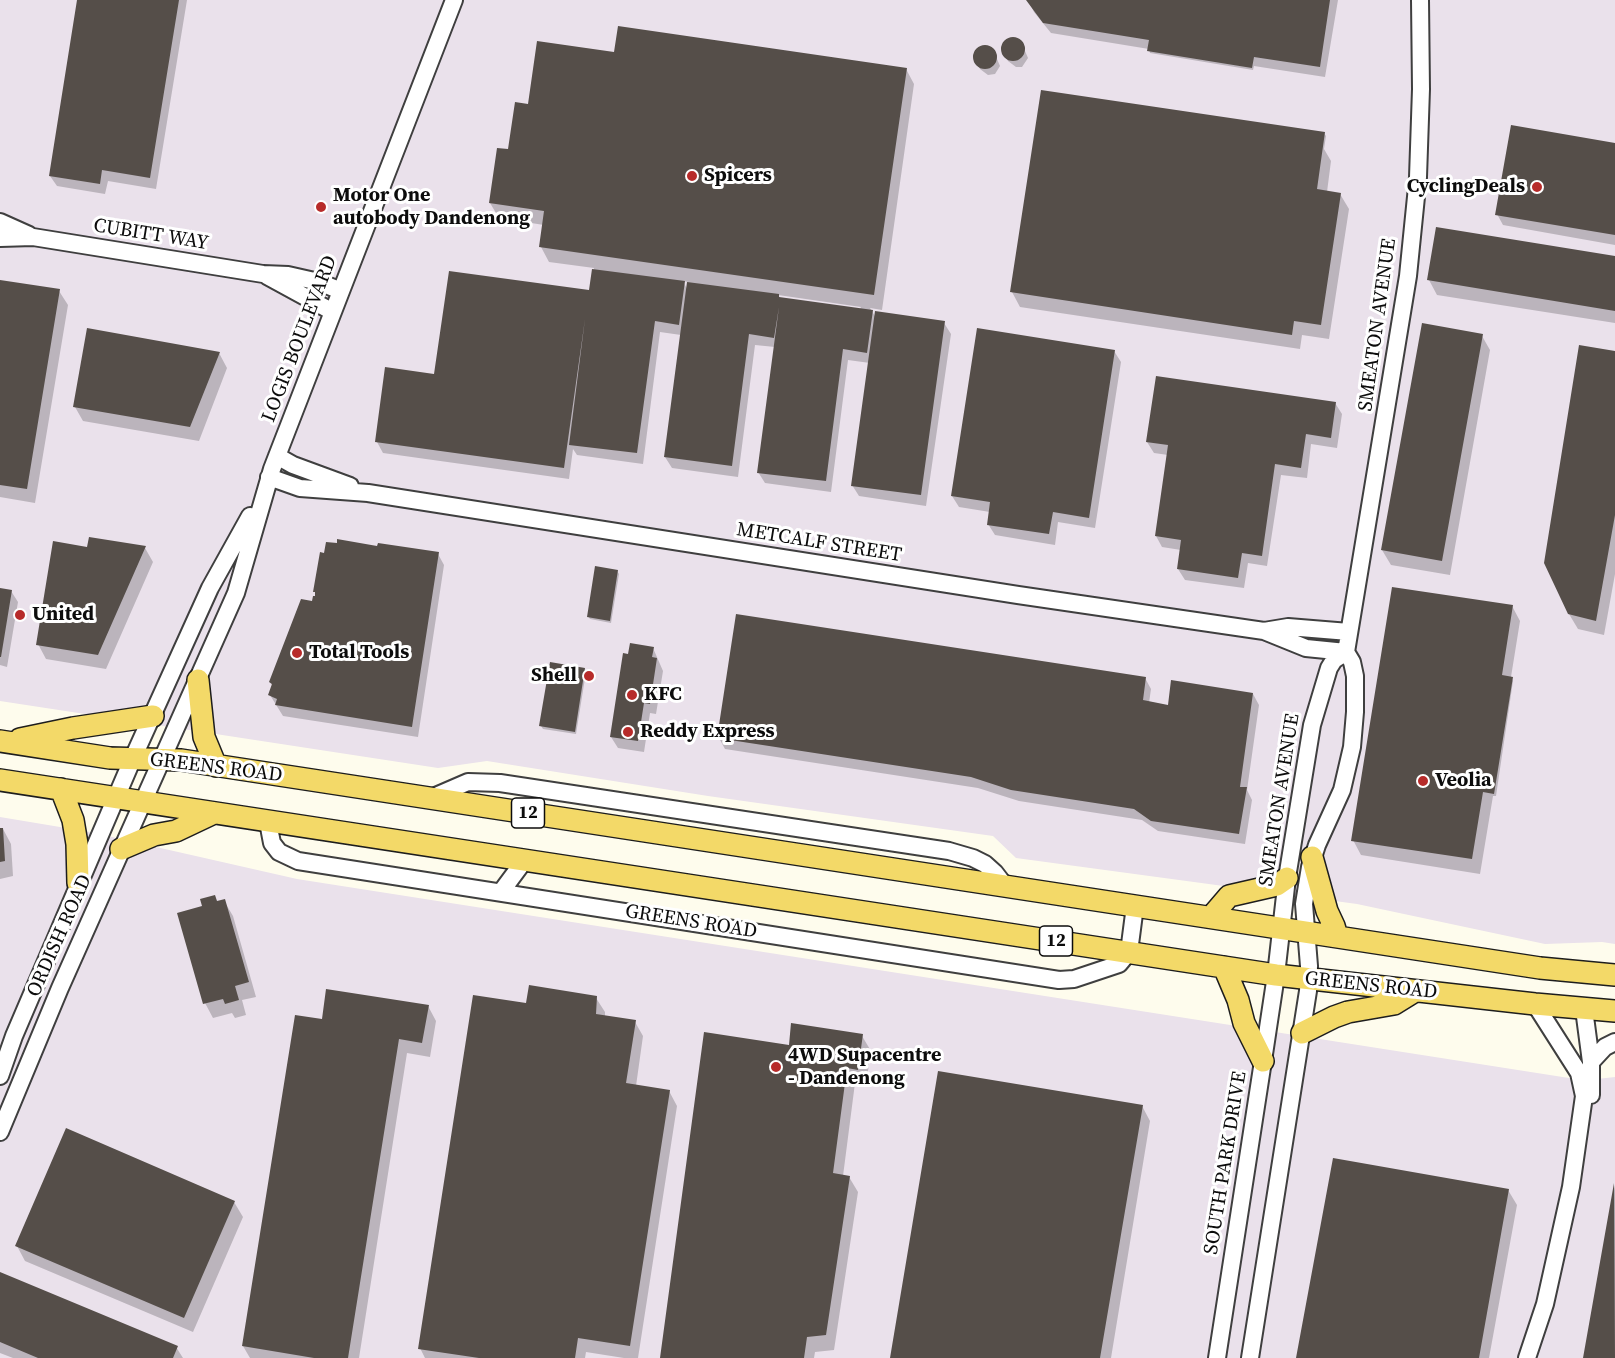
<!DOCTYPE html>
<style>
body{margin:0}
canvas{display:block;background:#fefced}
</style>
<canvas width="1615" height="1358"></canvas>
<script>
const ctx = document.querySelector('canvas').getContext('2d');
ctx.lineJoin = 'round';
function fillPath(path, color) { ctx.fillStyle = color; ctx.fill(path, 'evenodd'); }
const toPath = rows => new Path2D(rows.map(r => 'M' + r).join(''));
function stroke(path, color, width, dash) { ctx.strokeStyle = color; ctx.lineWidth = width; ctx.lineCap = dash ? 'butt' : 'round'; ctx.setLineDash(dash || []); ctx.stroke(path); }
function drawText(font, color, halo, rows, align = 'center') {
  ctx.font = font + ' "Source Serif 4",serif'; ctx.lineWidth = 6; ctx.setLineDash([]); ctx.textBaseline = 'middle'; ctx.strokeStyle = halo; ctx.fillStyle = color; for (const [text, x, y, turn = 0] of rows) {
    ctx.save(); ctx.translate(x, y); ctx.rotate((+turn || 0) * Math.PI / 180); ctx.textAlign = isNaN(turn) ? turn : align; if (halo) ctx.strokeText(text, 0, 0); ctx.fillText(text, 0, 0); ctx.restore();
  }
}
fillPath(toPath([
 [0,0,1615,0,1615,944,1602,942,1545,944,1357,904,1016,858,993,836,708,796,487,761,438,768,0,701],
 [0,817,90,832,297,879,1569,1078,1597,1079,1615,1077,1615,1358,0,1358]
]), '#eae1eb');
fillPath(toPath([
 [79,0,187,0,156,189,108,181,105,194,57,186,50,176],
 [1028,0,1338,0,1325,77,1254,66,1253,70,1150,53,1149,49,1051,33,1034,12],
 [1016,40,1022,44,1028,58,1022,67,1016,67,1008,61,1003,53,1003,47,1006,42],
 [989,48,994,52,1000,66,995,74,988,75,980,69,976,61,976,55,979,49],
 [616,54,906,69,914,84,882,310,870,308,876,318,944,323,951,334,926,506,859,496,852,485,870,363,848,360,831,492,765,483,758,472,775,347,755,345,738,477,672,468,665,457,681,335,660,332,643,464,577,455,573,449,569,479,383,453,377,442,435,375,590,292,594,268,549,262,541,247,544,225,499,218,490,203,509,151,530,105],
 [683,281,688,282,687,289],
 [778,295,861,307,860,309,781,299],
 [1324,133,1326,136,1324,149,1331,161,1327,192,1340,194,1349,209,1329,339,1302,335,1300,349,1020,307,1012,292],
 [1615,144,1615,245,1503,225,1497,214],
 [1615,257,1615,323,1437,295,1429,280],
 [0,281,59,291,68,305,35,503,0,497],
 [1482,336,1490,350,1450,575,1391,565,1382,550],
 [1114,351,1121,362,1095,528,1058,522,1055,545,995,535,988,524,990,512,959,507,952,496],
 [219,353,227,368,199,441,83,421,75,407],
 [1615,353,1615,574,1604,635,1578,629,1569,614],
 [1335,403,1342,414,1337,448,1311,444,1307,478,1281,475,1267,566,1248,563,1244,588,1185,580,1178,569,1181,550,1162,547,1156,536,1168,455,1154,453,1147,442],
 [88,548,145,548,153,562,106,669,46,659,38,644],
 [379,548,438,554,444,565,418,737,283,716,270,695,273,687,270,682,313,603],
 [617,571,619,574,611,623,590,619,588,616],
 [0,589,11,591,18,602,7,667,0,665],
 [1512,606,1520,621,1511,677,1513,681,1496,796,1493,796,1480,874,1361,855,1353,840],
 [653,648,663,671,656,714,650,713,644,752,618,748,611,737,630,656],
 [584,669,586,672,576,734,543,729,541,726],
 [1145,678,1151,689,1149,703,1169,706,1253,694,1259,705,1247,790,1252,800,1245,844,1158,831,1142,820,1019,801,978,788,725,749,719,738],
 [3,829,11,844,13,876,0,879,0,830],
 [224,901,233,916,256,997,242,1000,246,1015,235,1018,232,1013,213,1018,205,1003,204,907],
 [596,998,605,1012,605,1017,635,1022,643,1036,636,1086,669,1091,677,1106,638,1358,624,1358,586,1352,585,1358,425,1358,420,1348,527,1005],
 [428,1006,436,1021,430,1057,407,1053,359,1358,250,1358,243,1346,323,1021],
 [862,1036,871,1051,866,1084,855,1083,843,1176,849,1177,858,1192,834,1350,815,1352,814,1358,661,1358,790,1047],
 [1142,1106,1150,1121,1111,1358,891,1358],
 [1615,1185,1615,1358,1584,1358],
 [1508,1190,1517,1205,1489,1358,1298,1358],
 [234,1202,243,1217,193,1332,25,1261,17,1246],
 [0,1274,176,1347,183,1358,13,1358,0,1353]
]), '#0003');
fillPath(toPath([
 [77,0,179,0,150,178,102,170,100,184,49,176],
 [1026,0,1330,0,1320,67,1254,57,1252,68,1147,51,1149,40,1043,23],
 [618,26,907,68,874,295,539,247,544,211,489,203,497,148,508,149,515,102,528,104,537,41,614,52],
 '1001 49a12 12 0 1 1 24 0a12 12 0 1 1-24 0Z',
 '973 57a12 12 0 1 1 24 0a12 12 0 1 1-24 0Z',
 [1041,90,1325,132,1317,189,1341,193,1321,325,1294,321,1292,335,1010,292],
 [1511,125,1615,143,1615,235,1495,215],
 [1436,227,1615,256,1615,311,1427,280],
 [592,269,685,281,679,325,655,321,637,453,569,445,585,319,564,468,375,442,385,367,434,374,449,271,589,290],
 [0,280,60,289,27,489,0,485],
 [687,282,779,294,779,297,873,310,867,353,843,349,826,481,757,473,779,307,774,338,749,334,732,466,664,457],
 [875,311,945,321,921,495,851,486],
 [1422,323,1483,334,1442,561,1381,550],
 [87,328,220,352,190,427,73,407],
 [977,328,1115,350,1089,518,1053,512,1049,534,987,525,990,502,951,496],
 [1579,345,1615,351,1615,515,1596,621,1568,614,1544,563],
 [1156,376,1336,402,1331,438,1306,434,1301,468,1275,464,1262,556,1242,553,1238,578,1177,569,1181,540,1155,536,1168,445,1146,442],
 [89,537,146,546,98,655,36,645,53,541,87,547],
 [337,539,377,546,378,543,439,552,412,727,275,705,277,699,268,695,272,684,269,682,301,599,312,601,313,596,315,596,315,592,313,592,320,552,324,553,326,542,337,543],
 [595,566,618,570,610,621,587,617],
 [1392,587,1513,605,1502,675,1513,677,1494,794,1483,792,1472,859,1351,841],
 [0,588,12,590,1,657,0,657],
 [736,614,1146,677,1143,700,1168,705,1171,680,1253,693,1240,787,1247,787,1239,834,1151,821,1134,809,1011,790,971,777,717,738],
 [630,643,654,647,652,657,657,658,650,704,644,703,638,741,610,737,623,653,628,654],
 [550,662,585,668,575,732,539,726],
 [0,828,3,828,5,861,0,862],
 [215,895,217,901,225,899,249,982,235,986,239,1000,225,1004,223,999,203,1004,177,913,202,906,200,899],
 [529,985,597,996,596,1014,636,1020,626,1083,670,1090,630,1346,578,1338,575,1358,479,1358,418,1349,473,995,526,1003],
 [326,989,429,1005,422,1043,399,1039,348,1358,314,1358,242,1346,295,1015,322,1019],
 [791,1023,863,1034,858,1070,847,1068,833,1173,850,1176,826,1335,807,1337,804,1358,660,1358,704,1032,789,1045],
 [938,1071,1143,1105,1100,1358,890,1358],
 [66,1128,235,1201,184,1318,15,1246],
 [1333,1158,1509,1189,1479,1358,1296,1358],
 [1614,1183,1615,1358,1583,1358],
 [0,1272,178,1346,173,1358,38,1358,0,1342]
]), '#554e49');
const minor = toPath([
 [0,222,29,235],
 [0,238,33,237,263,274,288,275,319,282,341,291],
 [267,276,333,312],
 [277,456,293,465,350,486],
 [269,477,300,488,368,493,1018,595,1264,631,1288,627,1349,632],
 [1264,631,1306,648,1346,652],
 [431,798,468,782,500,783,949,851,973,858,985,864,995,873,1005,886],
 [268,822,272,843,279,852,298,861,1059,980,1074,979,1119,964,1129,952,1135,906],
 [501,892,524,861],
 [1584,1009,1591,1062,1591,1095],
 [1591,1062,1605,1047,1615,1042],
 [0,1076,14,1036,133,758,210,588,250,516],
 [0,1132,60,988,236,593,272,469,454,0],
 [1217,1358,1263,1061,1276,975,1287,878,1312,725,1329,668,1334,660,1346,652],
 [1250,1358,1308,991,1309,966,1304,904,1310,867,1317,845,1342,790,1352,747,1355,712,1355,676,1352,662,1346,652,1408,276,1418,177,1421,89,1420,0],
 [1527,1358,1545,1304,1571,1187,1584,1096,1579,1073,1535,1004]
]);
const major = toPath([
 [198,680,204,737,216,766],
 [20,739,73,728,153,716],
 [0,741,110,758,181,760,1540,968,1615,975],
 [0,780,1276,975,1535,1004,1615,1011],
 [61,789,73,820,77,844,78,883],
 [121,849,154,835,176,831,214,813],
 [1312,857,1327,911,1334,926,1337,936],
 [1211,917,1229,896,1277,885,1287,878],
 [1224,967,1238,1000,1244,1023,1263,1061],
 [1302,1033,1334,1017,1348,1012,1394,1004,1415,991]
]);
stroke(minor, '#3f3f3f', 20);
stroke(major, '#1d1d1d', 24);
stroke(minor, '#fff', 16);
stroke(major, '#f3d968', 21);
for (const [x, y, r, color] of [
 [692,176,6,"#b72b2a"],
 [1537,187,6,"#b72b2a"],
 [321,207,6,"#b72b2a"],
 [20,615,6,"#b72b2a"],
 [297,653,6,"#b72b2a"],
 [589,676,6,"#b72b2a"],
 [632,695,6,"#b72b2a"],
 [628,732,6,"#b72b2a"],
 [1423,781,6,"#b72b2a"],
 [776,1067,6,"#b72b2a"]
]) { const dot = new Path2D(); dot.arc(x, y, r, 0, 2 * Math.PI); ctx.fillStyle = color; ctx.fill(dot); stroke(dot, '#fff', 2); }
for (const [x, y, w] of [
 [528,813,33],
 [1056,941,33]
]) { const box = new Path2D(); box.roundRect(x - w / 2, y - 15, w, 30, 4.5); ctx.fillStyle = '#fff'; ctx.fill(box); stroke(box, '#0c0c0c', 1.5); }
drawText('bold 18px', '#0c0c0c', null, [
 ["12",528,813],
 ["12",1056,941]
]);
drawText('bold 20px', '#0c0c0c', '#fff', [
 ["Spicers",704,176],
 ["CyclingDeals",1525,187,"right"],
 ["Motor One",333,196],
 ["autobody Dandenong",333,219],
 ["United",32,615],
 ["Total Tools",309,653],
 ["Shell",577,676,"right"],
 ["KFC",644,695],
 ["Reddy Express",640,732],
 ["Veolia",1435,781],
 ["4WD Supacentre",788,1056],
 ["- Dandenong",788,1079]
], 'left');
drawText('20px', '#0c0c0c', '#fff', [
 ["CUBITT WAY",151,235,9],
 ["SMEATON AVENUE",1378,325,-82],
 ["LOGIS BOULEVARD",300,339,-69],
 ["METCALF STREET",819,543,9],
 ["GREENS ROAD",216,768,7],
 ["SMEATON AVENUE",1280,800,-81],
 ["GREENS ROAD",691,922,9],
 ["ORDISH ROAD",60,936,-66],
 ["GREENS ROAD",1371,986,6],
 ["SOUTH PARK DRIVE",1226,1163,-81]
]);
</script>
